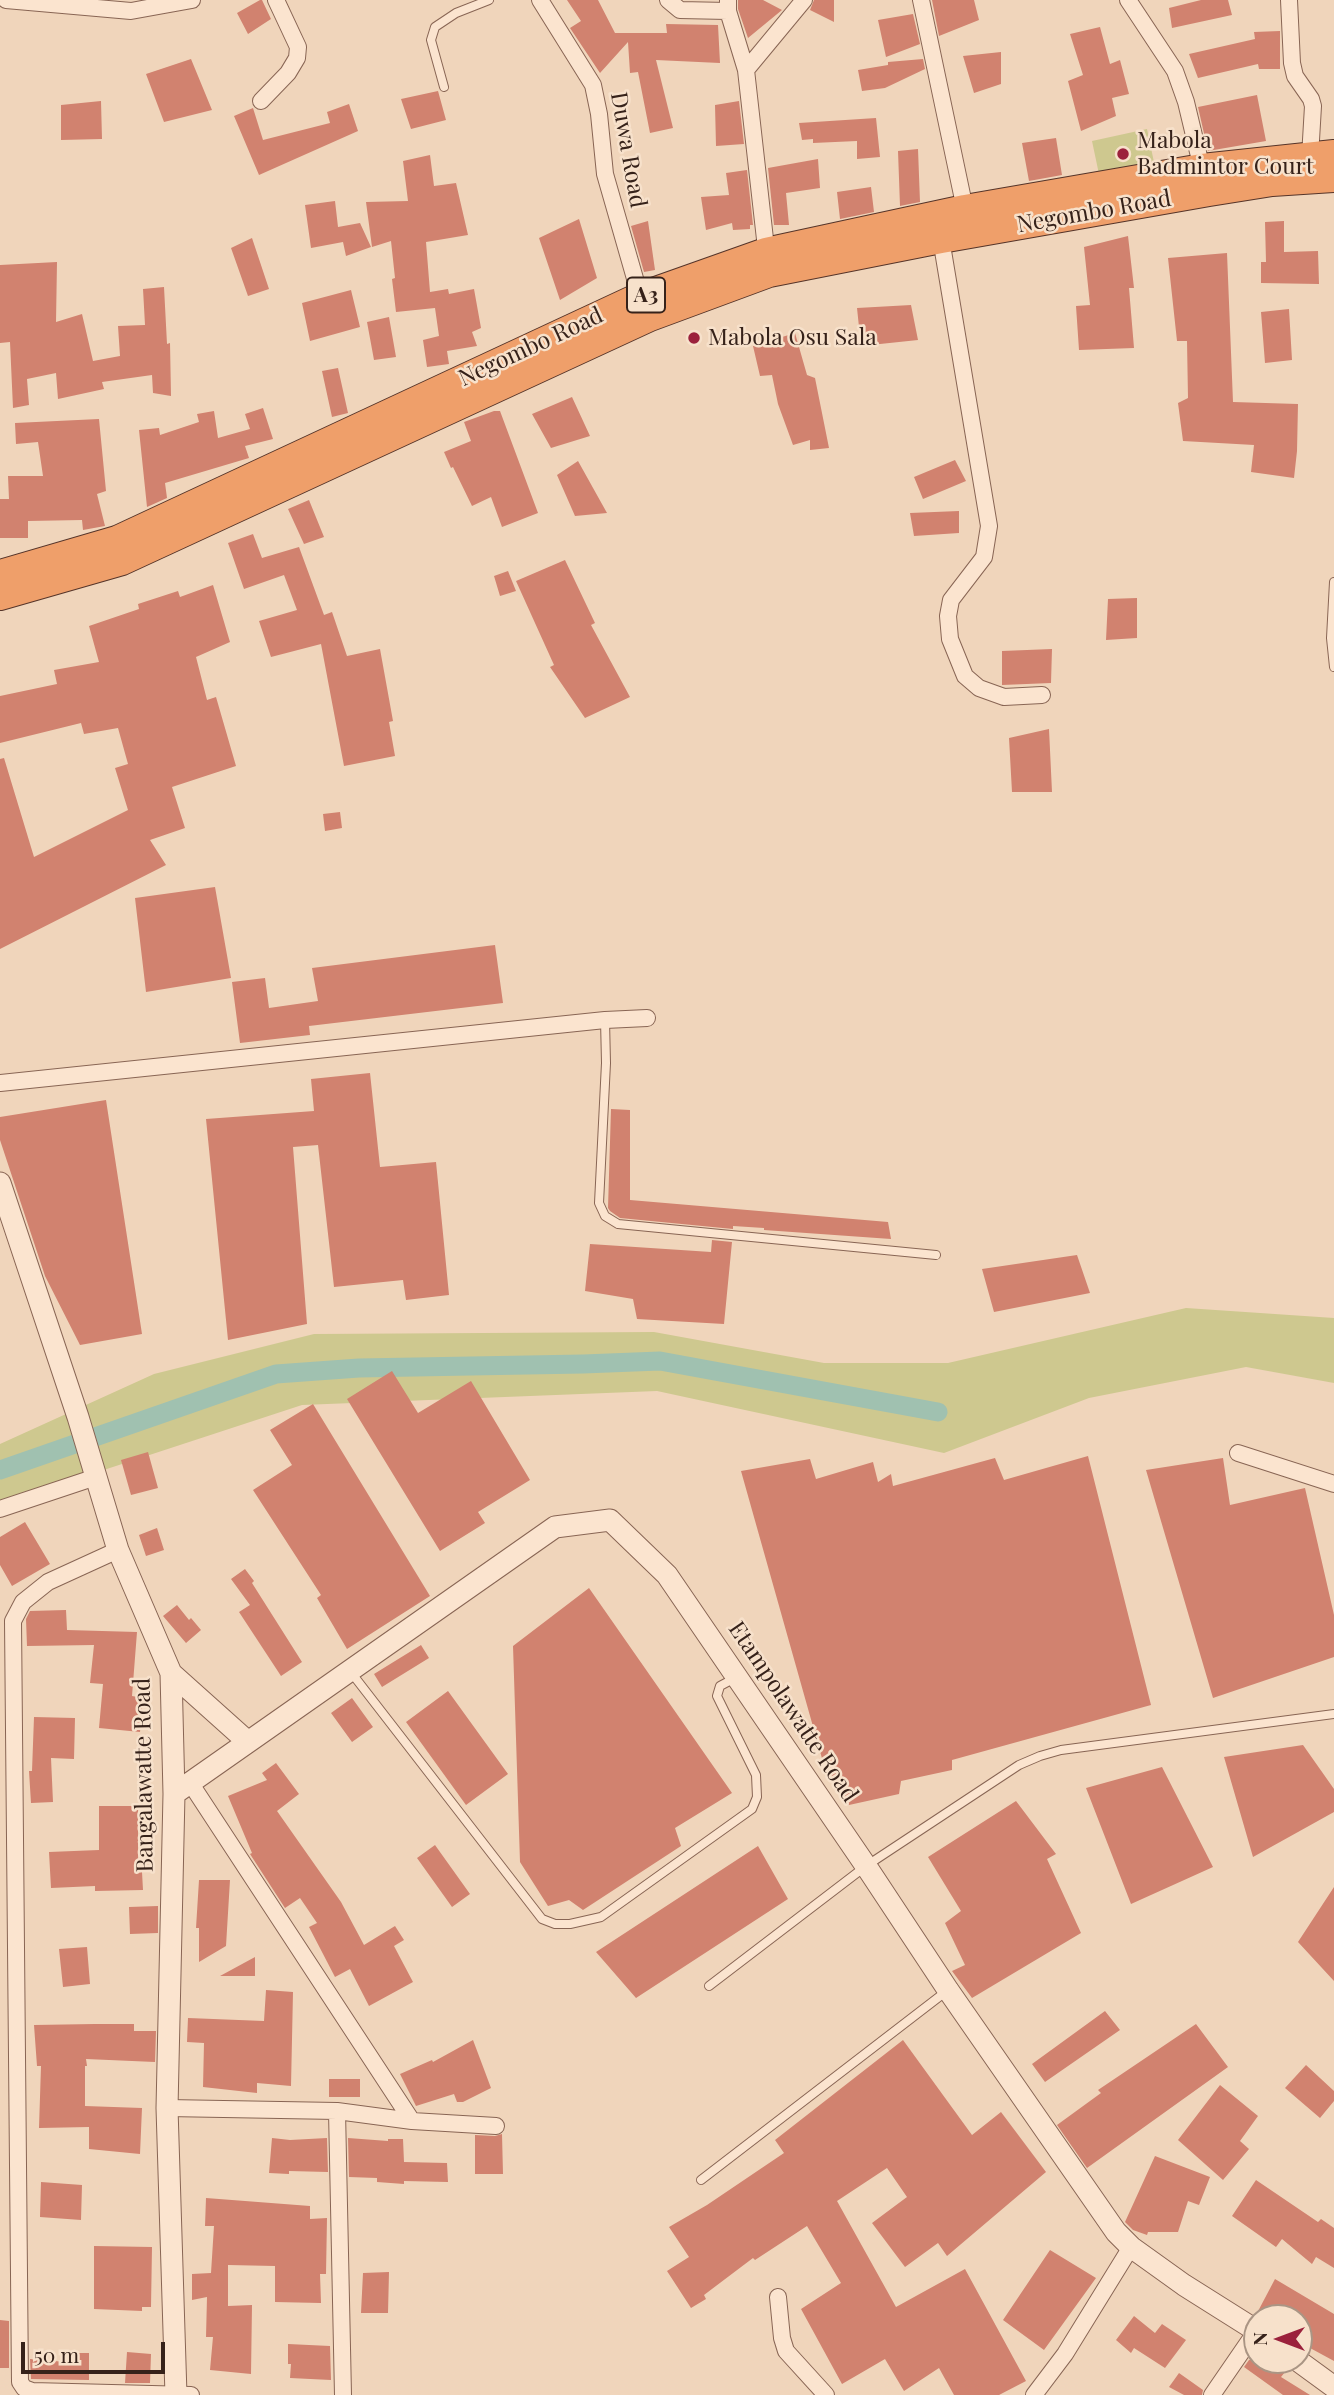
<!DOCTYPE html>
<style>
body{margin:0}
#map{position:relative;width:1334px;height:2395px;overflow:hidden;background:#f0d5bb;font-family:"Playfair Display",serif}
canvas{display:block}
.north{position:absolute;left:1243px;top:2304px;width:70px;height:70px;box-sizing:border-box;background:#f7e1cb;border:2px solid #aa9584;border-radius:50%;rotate:270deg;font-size:19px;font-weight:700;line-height:28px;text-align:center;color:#36221a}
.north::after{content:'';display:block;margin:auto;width:24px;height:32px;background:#9b213c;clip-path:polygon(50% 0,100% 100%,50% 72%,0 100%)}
.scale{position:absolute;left:21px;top:2342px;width:144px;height:32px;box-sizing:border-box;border:4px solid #36221a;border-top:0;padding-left:9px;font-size:21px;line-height:24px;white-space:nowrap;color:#36221a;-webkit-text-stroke:5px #f7e1cb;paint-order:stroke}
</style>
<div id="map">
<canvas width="1334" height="2395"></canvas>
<div class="north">N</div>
<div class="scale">50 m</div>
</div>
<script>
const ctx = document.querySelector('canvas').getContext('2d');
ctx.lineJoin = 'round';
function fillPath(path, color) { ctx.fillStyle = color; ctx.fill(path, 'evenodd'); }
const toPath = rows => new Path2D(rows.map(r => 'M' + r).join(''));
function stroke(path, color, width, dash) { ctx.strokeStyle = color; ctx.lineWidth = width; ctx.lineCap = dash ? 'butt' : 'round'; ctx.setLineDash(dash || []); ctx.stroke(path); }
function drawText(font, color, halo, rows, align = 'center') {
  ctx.font = font + ' "Playfair Display",serif'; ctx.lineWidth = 5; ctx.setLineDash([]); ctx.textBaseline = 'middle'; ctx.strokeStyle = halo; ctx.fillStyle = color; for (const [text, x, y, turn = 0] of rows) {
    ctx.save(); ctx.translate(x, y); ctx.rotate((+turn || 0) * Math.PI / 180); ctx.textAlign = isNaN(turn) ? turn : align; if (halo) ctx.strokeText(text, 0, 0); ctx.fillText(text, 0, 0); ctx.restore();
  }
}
fillPath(toPath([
 [1147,129,1155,167,1100,179,1092,141],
 [1186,1308,1334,1318,1334,1383,1246,1367,1089,1398,944,1453,657,1391,302,1405,0,1504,0,1444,154,1374,314,1334,654,1332,824,1363,948,1363]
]), '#cec88f');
stroke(toPath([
 [0,1470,276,1374,359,1368,583,1364,660,1361,938,1412,932,1411]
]), '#a0c1b0', 19);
fillPath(toPath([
 [260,0,262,0,271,19,248,34,237,13],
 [567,0,598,0,615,33,667,33,666,24,718,25,720,63,656,60,673,128,650,133,638,72,630,73,628,42,600,73,570,28,581,21],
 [738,0,763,0,782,10,748,38,738,9],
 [814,0,834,0,834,22,810,10],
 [932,0,974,0,979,20,939,36],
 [1201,0,1228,0,1232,15,1172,28,1169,8],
 [913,14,920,44,886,57,878,20],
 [1100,27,1110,64,1120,60,1129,94,1112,98,1116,116,1081,131,1068,81,1083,75,1070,34],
 [1280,31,1280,69,1259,69,1258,64,1198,78,1189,54,1255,39,1254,32],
 [1001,52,1001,84,974,93,963,56],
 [191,59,212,110,164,122,146,74],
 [923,59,925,69,885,88,862,91,858,70,888,65,888,62],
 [438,91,446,120,411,129,401,99],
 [1257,95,1266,141,1208,151,1198,107],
 [101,101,102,139,61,140,61,105],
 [739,101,744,144,716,146,715,105],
 [349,104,358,131,259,175,234,116,253,108,263,140,330,123,327,112],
 [876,118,880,157,857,159,857,141,813,143,813,139,802,140,799,123],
 [1056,138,1062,175,1029,181,1022,143],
 [918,149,920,202,900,206,898,151],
 [430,155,434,186,456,183,468,235,426,242,430,292,448,289,449,294,474,289,481,328,472,332,477,346,447,351,449,364,427,367,423,340,439,336,435,308,396,312,392,279,395,278,391,241,372,247,366,202,408,201,403,161],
 [818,159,820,188,786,193,789,225,774,225,768,168],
 [747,170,753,225,750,225,750,229,733,230,732,223,706,230,701,197,729,195,726,173],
 [871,187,874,212,840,219,837,192],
 [335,201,338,227,360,223,371,247,346,256,343,242,311,248,305,205],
 [579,219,597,278,560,300,539,238],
 [648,221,655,270,644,272,631,226],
 [1284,221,1284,252,1318,251,1319,284,1261,283,1261,262,1266,262,1265,222],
 [1128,236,1134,288,1129,288,1134,348,1079,350,1076,306,1090,305,1084,247],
 [252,238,269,289,248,296,231,248],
 [1227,253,1233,402,1298,404,1297,451,1294,478,1251,472,1254,445,1183,441,1178,403,1188,398,1187,341,1177,341,1168,258],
 [57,262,56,322,82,314,93,361,120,356,118,326,145,325,143,289,164,287,167,344,170,343,171,396,153,393,152,375,102,382,104,389,58,399,56,373,27,379,29,405,13,408,10,342,0,343,0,265],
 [351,290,360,327,310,341,302,303],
 [911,305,918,340,861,346,857,308],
 [1289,309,1292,360,1265,363,1261,312],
 [389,317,396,357,374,360,367,322],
 [795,333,807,375,815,378,829,448,810,450,810,440,793,445,778,404,772,375,760,376,753,346],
 [338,368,348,413,332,417,322,371],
 [572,397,590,436,551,448,532,414],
 [263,408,273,439,245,446,249,458,165,483,167,498,147,507,139,430,159,428,160,435,199,422,197,414,214,411,218,438,250,429,245,414],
 [494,411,500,411,538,513,502,527,491,497,472,506,453,467,451,468,444,452,471,441,464,422],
 [99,419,106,491,97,494,105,526,83,530,82,520,28,521,28,538,0,538,0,499,9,499,8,476,43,476,38,442,16,444,15,423],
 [955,460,966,481,923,499,914,477],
 [578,461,607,513,575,516,557,475],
 [309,500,324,537,304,544,288,509],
 [959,511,959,533,914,536,910,513],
 [253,534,262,558,299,547,324,615,332,612,347,656,380,649,393,721,389,722,395,756,344,766,321,644,271,657,259,621,297,610,284,575,244,589,228,543],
 [565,560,595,623,591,625,630,697,585,718,550,667,554,665,516,581],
 [508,571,516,591,500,596,494,576],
 [213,585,230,642,196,657,207,700,216,697,236,766,172,787,185,828,150,840,166,865,0,949,0,759,4,758,34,857,128,810,115,768,128,764,118,728,84,734,81,723,0,743,0,696,57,684,54,670,99,662,89,626,139,609,138,604,178,591,180,597],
 [1137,598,1137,638,1106,640,1108,599],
 [1052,649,1051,683,1002,685,1002,651],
 [1049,729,1052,792,1012,792,1009,738],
 [340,812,342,828,325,831,323,814],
 [215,887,231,978,146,992,135,898],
 [495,945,503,1003,309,1026,310,1035,240,1043,232,982,265,978,269,1008,318,1001,312,968],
 [370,1073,380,1167,436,1162,449,1295,406,1300,403,1280,334,1287,318,1145,293,1147,307,1324,228,1340,206,1119,314,1111,311,1079],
 [106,1100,142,1334,80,1345,45,1276,0,1140,0,1117],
 [611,1109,630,1110,630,1200,888,1222,891,1239,764,1230,764,1228,733,1226,733,1229,620,1218,610,1211,608,1208],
 [712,1240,732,1242,724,1324,637,1319,633,1299,585,1291,590,1244,711,1252],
 [1077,1255,1090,1293,994,1312,982,1269],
 [392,1371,418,1413,471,1381,530,1480,478,1512,485,1523,440,1551,347,1399],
 [313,1404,430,1596,347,1649,317,1598,321,1595,253,1490,292,1465,270,1430],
 [148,1452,158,1488,131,1495,121,1460],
 [1088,1456,1151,1705,952,1760,952,1770,901,1781,899,1794,849,1805,823,1762,741,1471,810,1459,816,1479,873,1462,878,1482,891,1474,893,1486,995,1458,1004,1480],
 [1223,1458,1230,1505,1305,1488,1334,1615,1334,1657,1213,1698,1146,1470],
 [25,1522,50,1564,12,1586,0,1565,0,1537],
 [157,1528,164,1550,146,1556,139,1535],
 [245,1569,254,1581,252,1583,302,1662,281,1676,239,1612,250,1605,231,1579],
 [589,1588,732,1793,675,1828,681,1846,583,1910,569,1900,548,1906,520,1862,513,1646],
 [177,1605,189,1620,191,1618,201,1630,186,1643,163,1616],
 [66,1610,67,1630,137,1632,132,1696,143,1698,140,1732,99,1728,103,1684,90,1683,94,1645,27,1646,26,1619,30,1611],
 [421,1645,429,1658,382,1687,374,1674],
 [448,1691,508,1774,466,1805,406,1722],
 [352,1698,373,1727,352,1742,331,1713],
 [34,1717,75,1718,74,1759,51,1758,53,1802,31,1803,29,1771,32,1771],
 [1303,1745,1334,1789,1334,1812,1253,1857,1224,1757],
 [276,1763,299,1794,277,1811,341,1902,364,1945,395,1926,404,1940,394,1946,413,1982,369,2006,350,1969,335,1977,309,1927,317,1923,300,1898,285,1908,250,1854,252,1853,228,1796,267,1780,262,1773],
 [1162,1767,1213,1867,1131,1904,1086,1788],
 [1016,1801,1056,1854,1047,1859,1081,1933,972,1998,952,1971,965,1965,945,1923,961,1911,928,1857],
 [99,1806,138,1806,138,1873,142,1872,143,1890,95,1891,95,1886,51,1888,49,1852,99,1850],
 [435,1845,470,1894,452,1907,417,1858],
 [758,1846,788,1899,636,1998,596,1952],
 [199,1880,230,1880,226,1946,199,1962,199,1928,196,1928],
 [1334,1887,1334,1981,1298,1942],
 [158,1906,158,1933,130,1934,129,1907],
 [87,1947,90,1984,63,1987,59,1949],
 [255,1957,255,1976,220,1976],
 [266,1990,293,1992,291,2086,257,2083,257,2093,203,2087,204,2043,187,2042,188,2018,264,2021],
 [1105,2011,1120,2030,1045,2082,1032,2064],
 [95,2024,134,2024,134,2031,156,2031,155,2062,86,2059,87,2066,85,2066,85,2106,142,2108,140,2154,89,2149,89,2127,39,2128,41,2066,37,2066,34,2025],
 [1196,2024,1228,2067,1087,2168,1057,2125,1101,2093,1098,2090],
 [473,2040,491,2088,463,2102,457,2102,454,2094,416,2106,400,2074,432,2060,433,2062],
 [903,2040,972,2135,1001,2112,1046,2172,947,2256,938,2243,905,2267,872,2223,907,2197,887,2168,837,2201,896,2307,965,2269,1026,2381,999,2395,954,2395,939,2368,904,2391,885,2359,842,2384,801,2309,841,2283,807,2226,755,2260,753,2258,704,2295,706,2299,691,2308,667,2271,689,2257,669,2227,707,2205,784,2153,775,2140],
 [1306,2065,1334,2091,1334,2101,1320,2118,1285,2088],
 [329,2079,360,2079,360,2097,329,2097],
 [1220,2085,1258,2116,1240,2141,1249,2149,1223,2180,1178,2140],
 [502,2134,503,2174,475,2174,475,2135,495,2136],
 [272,2138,290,2140,327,2138,328,2172,289,2171,289,2174,269,2173],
 [348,2138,388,2141,388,2139,403,2139,404,2162,447,2163,448,2182,404,2181,404,2184,377,2182,377,2178,349,2177],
 [1155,2156,1210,2177,1199,2205,1188,2201,1178,2232,1148,2232,1147,2235,1133,2230,1125,2222],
 [1256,2180,1318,2222,1321,2219,1334,2228,1334,2268,1316,2257,1312,2264,1282,2239,1276,2247,1232,2216],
 [41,2182,82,2185,81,2220,40,2217],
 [206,2198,310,2206,310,2219,327,2218,326,2274,320,2274,321,2303,275,2302,275,2266,228,2265,228,2306,252,2305,251,2374,210,2370,213,2337,206,2337,207,2297,192,2300,192,2274,211,2273,214,2226,205,2226],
 [94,2246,152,2247,151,2307,142,2307,142,2311,94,2309],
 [1050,2250,1096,2278,1044,2350,1003,2320],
 [389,2272,388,2313,361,2313,363,2273],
 [1275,2279,1334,2314,1334,2361,1299,2342,1299,2318,1261,2318,1256,2315],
 [1134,2316,1155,2333,1162,2324,1186,2340,1165,2368,1134,2348,1131,2353,1116,2340],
 [0,2320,9,2321,9,2368,0,2368],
 [288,2344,330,2346,331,2380,290,2378,291,2364,288,2364],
 [127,2352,151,2354,150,2383,125,2383],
 [66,2353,89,2353,89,2380,31,2379,30,2359,66,2362],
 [1249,2360,1267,2360,1285,2372,1281,2377,1310,2395,1283,2395,1244,2367],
 [1179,2373,1203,2390,1202,2395,1184,2395,1169,2387]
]), '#d1826f');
const service = toPath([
 [444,87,431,40,435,27,456,13,489,0],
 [1334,582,1331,638,1334,667],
 [605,1020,606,1063,599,1203,605,1216,618,1224,936,1255],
 [350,1671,542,1919,555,1924,570,1924,601,1917,752,1809,757,1797,756,1775,717,1696,720,1686,735,1678],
 [709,1986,866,1866,1019,1765,1040,1756,1061,1750,1334,1714],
 [701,2180,948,1990]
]);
const minor = toPath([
 [6,0,131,11,192,0],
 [540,0,593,85,599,114,605,174,642,303],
 [668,0,680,10,728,11],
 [728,0,728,11,746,70,767,257],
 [921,0,965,209],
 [1128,0,1175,71,1186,102,1203,173],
 [1289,0,1292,63,1295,76,1311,99,1313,106,1310,157],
 [746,70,804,0],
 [261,101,288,73,297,58,298,47,276,0],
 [941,239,989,526,984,557,951,600,948,616,950,639,965,676,979,688,1004,697,1042,695],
 [0,1083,605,1020,647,1018],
 [1238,1453,1334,1484],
 [0,1509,96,1477],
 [118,1550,48,1582,23,1602,13,1621,20,2382,24,2388,32,2391,191,2395],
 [167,2108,337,2111,412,2121,191,1784],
 [337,2111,343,2395],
 [412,2121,496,2126],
 [778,2297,782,2338,786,2351,826,2395],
 [1034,2395,1065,2354,1131,2247],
 [1212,2395,1256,2331]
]);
const tertiary = toPath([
 [0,1183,78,1417,118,1550,171,1673,174,1794,167,2108,176,2395],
 [171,1673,248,1742],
 [174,1794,555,1527,610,1520,667,1575,866,1866,948,1990,1116,2232,1131,2247,1184,2285,1257,2331],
 [1297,2360,1334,2387]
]);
const trunk = toPath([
 [0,574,117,540,639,297,766,252,965,209,1202,168,1334,154],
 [0,596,122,561,650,317,769,273,941,239,1209,192,1272,182,1334,178]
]);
stroke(service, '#886554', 10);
stroke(minor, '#886554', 18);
stroke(tertiary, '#886554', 23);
stroke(trunk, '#553429', 30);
stroke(service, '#fbe4cf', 8);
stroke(minor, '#fbe4cf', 16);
stroke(tertiary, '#fbe4cf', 21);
stroke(trunk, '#ef9f6a', 28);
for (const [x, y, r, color] of [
 [1123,154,7,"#9b213c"],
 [694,338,7,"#9b213c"]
]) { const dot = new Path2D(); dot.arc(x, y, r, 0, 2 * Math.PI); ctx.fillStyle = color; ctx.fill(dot); stroke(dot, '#f7e1cb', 2.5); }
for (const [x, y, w] of [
 [646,295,38]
]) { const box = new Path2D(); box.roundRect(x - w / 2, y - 17.5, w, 35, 5); ctx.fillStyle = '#f7e1cb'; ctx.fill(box); stroke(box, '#36221a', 2); }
drawText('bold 21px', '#36221a', null, [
 ["A3",646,295]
]);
drawText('23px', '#36221a', '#f7e1cb', [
 ["Mabola",1137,141],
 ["Badmintor Court",1137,167],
 ["Mabola Osu Sala",708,338]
], 'left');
drawText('23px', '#36221a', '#f7e1cb', [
 ["Duwa Road",628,150,80],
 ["Negombo Road",1094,212,-10],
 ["Negombo Road",531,347,-25],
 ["Etampolawatte Road",793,1712,56],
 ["Bangalawatte Road",144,1775,-91]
]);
</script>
